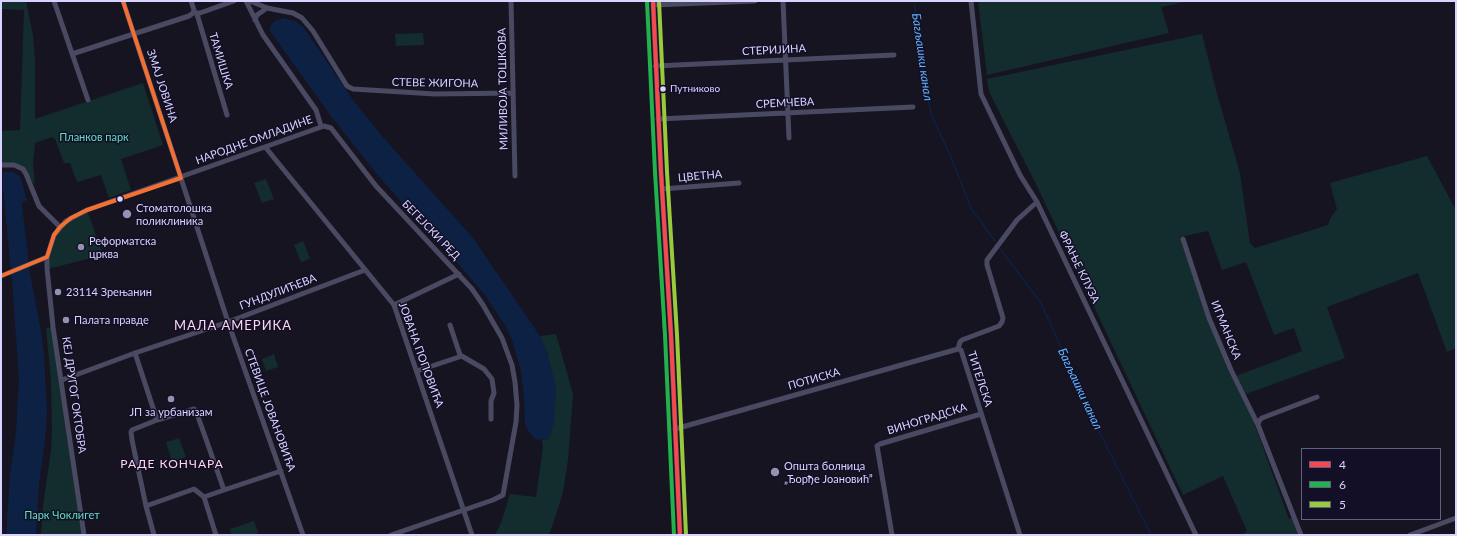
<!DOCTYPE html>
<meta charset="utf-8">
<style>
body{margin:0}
#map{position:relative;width:1457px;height:536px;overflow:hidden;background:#161421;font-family:Lato,sans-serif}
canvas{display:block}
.frame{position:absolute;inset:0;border:2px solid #d9d4ff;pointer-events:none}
.legend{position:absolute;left:1301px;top:448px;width:140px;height:72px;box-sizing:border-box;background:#130f26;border:1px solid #625e7d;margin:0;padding:5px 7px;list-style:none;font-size:12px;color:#d9d4ff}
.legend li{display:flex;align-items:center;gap:8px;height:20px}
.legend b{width:20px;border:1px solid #625e7d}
</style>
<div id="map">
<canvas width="1457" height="536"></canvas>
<div class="frame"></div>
<ul class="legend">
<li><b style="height:5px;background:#f5494f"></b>4</li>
<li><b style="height:5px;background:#22b24c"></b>6</li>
<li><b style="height:5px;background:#99ca3c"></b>5</li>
</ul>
</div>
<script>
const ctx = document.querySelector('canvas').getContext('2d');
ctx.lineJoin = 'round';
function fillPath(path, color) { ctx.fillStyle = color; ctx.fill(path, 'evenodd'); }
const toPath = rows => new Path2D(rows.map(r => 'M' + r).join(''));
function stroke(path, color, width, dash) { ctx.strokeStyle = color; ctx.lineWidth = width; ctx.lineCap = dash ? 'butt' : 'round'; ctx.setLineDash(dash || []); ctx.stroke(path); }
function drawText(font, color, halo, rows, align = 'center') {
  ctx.font = font + ' Lato,sans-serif'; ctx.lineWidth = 3; ctx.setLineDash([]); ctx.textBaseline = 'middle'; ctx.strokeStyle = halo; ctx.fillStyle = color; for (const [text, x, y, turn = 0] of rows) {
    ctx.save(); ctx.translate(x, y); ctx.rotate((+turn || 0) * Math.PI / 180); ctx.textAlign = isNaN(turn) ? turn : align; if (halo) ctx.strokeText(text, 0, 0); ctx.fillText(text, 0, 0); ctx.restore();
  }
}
fillPath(toPath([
 [1,1,26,1,33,35,35,59,35,119,143,83,163,145,121,159,131,190,109,198,101,175,77,182,70,163,64,163,55,139,52,137,35,143,33,163,35,185,21,168,1,165,1,131,20,130,24,10,1,9],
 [978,1,1190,1,1161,7,1169,33,987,75],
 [423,33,424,45,396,46,395,34],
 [1202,34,1216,90,1240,173,1250,243,1255,248,1328,225,1330,219,1337,209,1330,183,1427,156,1456,210,1456,348,1447,352,1418,273,1327,307,1345,358,1246,394,1236,376,1302,351,1294,328,1274,335,1246,262,1222,270,1208,231,1180,237,1209,324,1228,370,1244,395,1289,519,1292,518,1298,535,1241,535,1247,531,1223,476,1183,495,1037,186,989,92,987,79],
 [266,179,274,199,262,203,254,183],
 [87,210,103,255,48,269,49,248,60,227],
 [303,241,310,259,301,262,294,245],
 [53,327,84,535,41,535,43,506,51,450,52,430,51,381,46,328],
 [556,334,573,394,568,460,563,492,556,515,549,535,495,535,501,523,510,494,536,497,543,447,542,440,548,439,548,355,540,336],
 [274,354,278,367,266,371,262,359],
 [179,438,186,457,172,462,166,442],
 [254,521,258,533,253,535,232,535,230,529]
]), '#132c2d');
fillPath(toPath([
 [284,18,295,21,304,28,353,100,382,136,473,238,540,336,548,355,556,388,554,423,551,434,548,439,542,440,535,439,529,432,525,424,524,395,521,371,512,340,505,325,484,294,456,261,428,232,376,173,331,116,270,31,270,27,272,24,275,21],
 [3,172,13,172,20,176,27,200,23,202,22,205,30,273,42,337,44,356,47,413,45,441,39,484,36,535,7,535,7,520,10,476,16,431,19,382,13,292,3,188]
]), '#0d2144');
stroke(toPath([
 [914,1,922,68,931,114,951,157,971,208,995,241],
 [1000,249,1041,303,1099,431,1151,535]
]), '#0d2144', 1.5);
stroke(toPath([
 [54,1,88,100],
 [123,1,228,322,303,535],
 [191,1,194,10,193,13],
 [246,1,263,35,316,110,321,126],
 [250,1,267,8,293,13,302,18,313,31,347,86,353,89,435,94,513,93],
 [511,1,515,176],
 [653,1,661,172,671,335,680,535],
 [783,1,789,138],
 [971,1,981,94,1020,175,1037,202,1196,535],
 [653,5,755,1],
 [197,14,227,115],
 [255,20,257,15,267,8],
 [72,54,189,16,193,13,200,13,234,1],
 [655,66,894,55],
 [658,119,913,107],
 [266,148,394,305,472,535],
 [1,165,14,165,23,169,26,174,39,206,60,227],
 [662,189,739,183],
 [1183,239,1209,318,1231,370,1258,425],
 [1,276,47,257],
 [394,305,459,274],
 [450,325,460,355,484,369,492,379,494,393,491,401,491,419],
 [135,353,157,420],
 [417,371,462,356],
 [62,380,135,353,228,322,365,270],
 [675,429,958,349],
 [204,497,194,489,146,506,132,440,131,432,132,430,157,420,194,409,196,411,224,490,281,471],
 [146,506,154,535],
 [84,535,53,327,47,268,47,257,54,235,66,221,87,210,324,126,331,128,376,186,472,289,483,305,502,338,512,365,515,382,517,405,516,422,503,495,493,500,391,535],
 [216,535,204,497,224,490],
 [892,535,877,446,880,444,981,414],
 [1020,535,961,350,958,349,960,342,962,340,999,326,1002,322,1003,318,987,265,987,260,1017,220,1037,202],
 [1301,535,1258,425,1259,421,1262,418,1317,397],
 [1410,535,1456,518]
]), '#4a4962', 5);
stroke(toPath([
 [663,323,667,364,668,416]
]), '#43596b', 1.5, [6, 5]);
stroke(toPath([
 [653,1,661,172,671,335,680,535]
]), '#f5494f', 4);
stroke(toPath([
 [647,1,655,172,665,335,674,535]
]), '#22b24c', 4);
stroke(toPath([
 [659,1,667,172,677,335,686,535]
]), '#99ca3c', 4);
stroke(toPath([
 [1,276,47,257,54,235,60,227,71,218,87,210,181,178,123,1]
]), '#f36f32', 4);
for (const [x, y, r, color] of [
 [663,89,3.5,"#d9d4ff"],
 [120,199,3.5,"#d9d4ff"],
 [127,214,5,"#9591b1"],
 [81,247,4,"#9591b1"],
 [58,292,4,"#9591b1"],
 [66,320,4,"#9591b1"],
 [171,399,4,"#9591b1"],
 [775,472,5,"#9591b1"]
]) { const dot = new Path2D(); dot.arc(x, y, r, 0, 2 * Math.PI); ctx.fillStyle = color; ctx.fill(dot); stroke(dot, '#130f26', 1.5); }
drawText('10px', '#d9d4ff', '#130f26', [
 ["Путниково",670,89]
], 'left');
drawText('11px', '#d9d4ff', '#130f26', [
 ["СТЕРИЈИНА",774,50,-3],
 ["ТАМИШКА",221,61,73],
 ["СТЕВЕ ЖИГОНА",435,83,1],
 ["ЗМАЈ ЈОВИНА",162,86,72],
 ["МИЛИВОЈА ТОШКОВА",503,89,-91],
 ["СРЕМЧЕВА",785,103,-3],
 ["НАРОДНЕ ОМЛАДИНЕ",254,140,-20],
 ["ЦВЕТНА",700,176,-5],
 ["БЕГЕЈСКИ РЕД",431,230,46],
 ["ФРАЊЕ КЛУЗА",1079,267,64],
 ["ГУНДУЛИЋЕВА",278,292,-21],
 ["ИГМАНСКА",1226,330,68],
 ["ЈОВАНА ПОПОВИЋА",421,355,70],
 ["ПОТИСКА",814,379,-16],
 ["ТИТЕЛСКА",980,379,72],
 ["КЕЈ ДРУГОГ ОКТОБРА",74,395,82],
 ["СТЕВИЦЕ ЈОВАНОВИЋА",270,410,70],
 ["ВИНОГРАДСКА",927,419,-17]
]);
drawText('11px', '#5fe0c0', '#130f26', [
 ["Планков парк",94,137],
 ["Парк Чоклигет",62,515]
]);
drawText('11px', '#d9d4ff', '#130f26', [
 ["Стоматолошка",136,208],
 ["поликлиника",136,221],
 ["Реформатска",89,241],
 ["црква",89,254],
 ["23114 Зрењанин",66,292],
 ["Палата правде",74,320],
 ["ЈП за урбанизам",171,412,"center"],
 ["Општа болница",784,466],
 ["„Ђорђе Јоановић”",784,479]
], 'left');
drawText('italic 12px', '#62b6ff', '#130f26', [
 ["Багљашки канал",922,57,82],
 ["Багљашки канал",1080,389,65]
]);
ctx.letterSpacing = '1px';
drawText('12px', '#ffd6f0', '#130f26', [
 ["РАДЕ КОНЧАРА",172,464]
]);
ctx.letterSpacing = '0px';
ctx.letterSpacing = '1px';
drawText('13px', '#ffd6f0', '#130f26', [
 ["МАЛА АМЕРИКА",233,326]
]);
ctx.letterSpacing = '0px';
</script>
